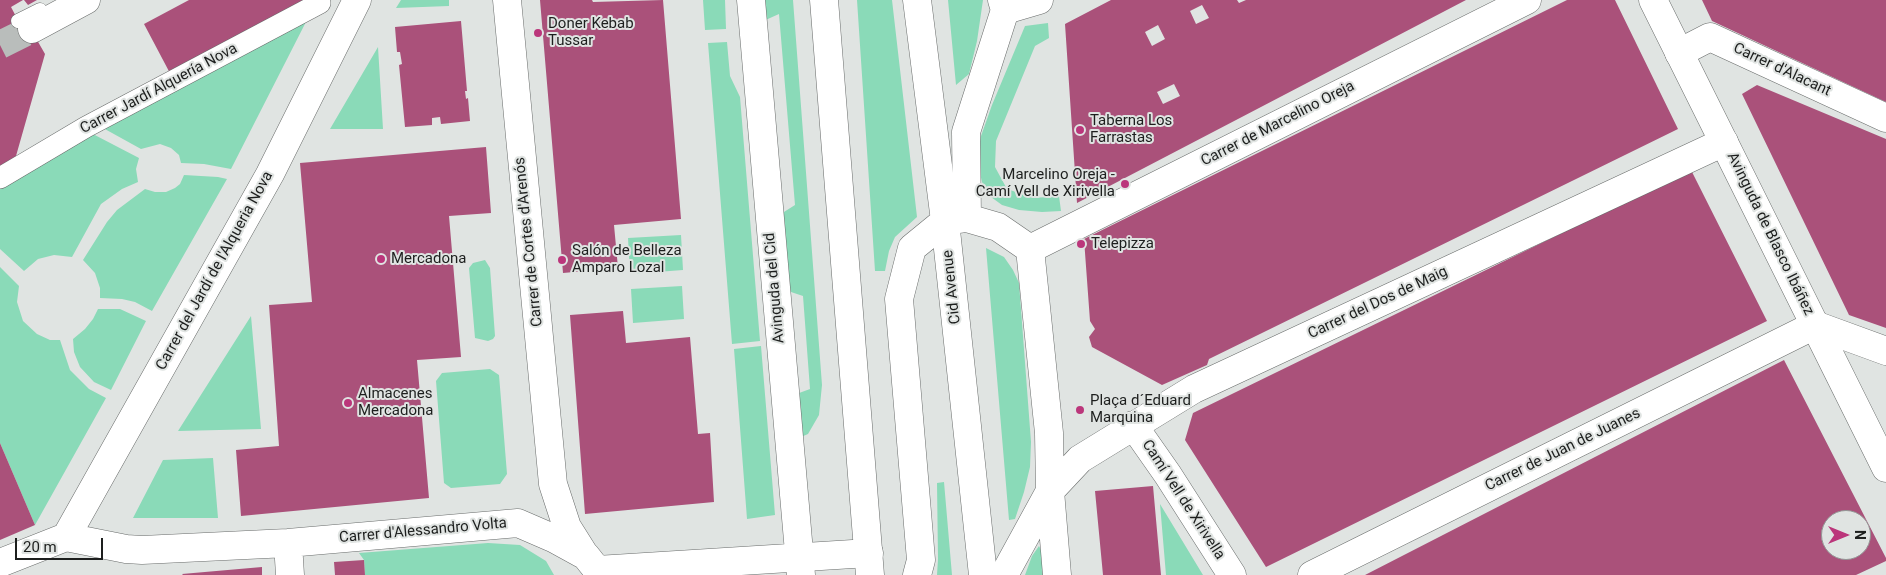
<!DOCTYPE html>
<meta charset="utf-8">
<style>
body{margin:0}
#map{position:relative;width:1886px;height:575px;overflow:hidden;background:#e0e4e2;font-family:Roboto,sans-serif}
canvas{display:block}
.north{position:absolute;left:1821px;top:510px;width:50px;height:50px;box-sizing:border-box;background:#e0e4e2;border:1px solid #929594;border-radius:50%;rotate:90deg;font-size:14px;font-weight:700;line-height:20px;text-align:center;color:#1d1f1e}
.north::after{content:'';display:block;margin:auto;width:18px;height:22px;background:#bb367b;clip-path:polygon(50% 0,100% 100%,50% 72%,0 100%)}
.scale{position:absolute;left:15px;top:538px;width:88px;height:22px;box-sizing:border-box;border:2px solid #1d1f1e;border-top:0;padding-left:6px;font-size:15px;line-height:18px;white-space:nowrap;color:#1d1f1e;-webkit-text-stroke:4px #e0e4e2;paint-order:stroke}
</style>
<div id="map">
<canvas width="1886" height="575"></canvas>
<div class="north">N</div>
<div class="scale">20 m</div>
</div>
<script>
const ctx = document.querySelector('canvas').getContext('2d');
ctx.lineJoin = 'round';
function fillPath(path, color) { ctx.fillStyle = color; ctx.fill(path, 'evenodd'); }
const toPath = rows => new Path2D(rows.map(r => 'M' + r).join(''));
function stroke(path, color, width, dash) { ctx.strokeStyle = color; ctx.lineWidth = width; ctx.lineCap = dash ? 'butt' : 'round'; ctx.setLineDash(dash || []); ctx.stroke(path); }
function drawText(font, color, halo, rows, align = 'center') {
  ctx.font = font + ' Roboto,sans-serif'; ctx.lineWidth = 4; ctx.setLineDash([]); ctx.textBaseline = 'middle'; ctx.strokeStyle = halo; ctx.fillStyle = color; for (const [text, x, y, turn = 0] of rows) {
    ctx.save(); ctx.translate(x, y); ctx.rotate((+turn || 0) * Math.PI / 180); ctx.textAlign = isNaN(turn) ? turn : align; if (halo) ctx.strokeText(text, 0, 0); ctx.fillText(text, 0, 0); ctx.restore();
  }
}
fillPath(toPath([
 [401,0,449,0,449,6,396,8],
 [703,0,725,0,726,29,705,30],
 [759,0,793,0,822,385,819,415,808,434,794,440,791,396,810,389,803,296,782,289,776,217,795,205,779,14,761,22],
 [857,0,892,0,917,217,895,237,889,251,885,271,875,271],
 [948,0,983,0,977,41,969,74,956,85],
 [310,14,231,169,204,164,181,163,179,155,171,148,160,144,141,149,103,128],
 [1048,23,1049,38,1035,46,996,141,995,167,1007,189,1034,198,1059,196,1061,211,1042,212,1019,210,1002,205,991,197,982,182,979,169,978,153,981,136,992,105,1025,26],
 [727,42,730,76,740,97,760,341,732,344,708,43],
 [378,47,383,129,330,129],
 [89,132,139,158,136,169,138,182,122,189,101,204,72,257,54,255,38,259,24,271,0,249,0,186],
 [184,175,218,177,227,179,152,311,135,302,122,299,100,298,100,288,95,273,83,260,107,222,117,210,145,189,155,192,166,192,175,188,180,184],
 [681,235,683,270,630,274,628,238],
 [986,248,1004,257,1013,270,1019,283,1031,442,1030,467,1024,492,1015,519,1009,520],
 [485,260,490,268,495,336,493,339,488,341,475,338,469,268,473,263],
 [0,267,19,286,17,302,23,321,37,334,50,340,60,340,70,370,89,389,106,398,35,525,0,443],
 [682,286,684,319,633,323,631,289],
 [98,309,120,309,146,321,111,390,94,382,80,367,74,352,73,339,85,329,93,319],
 [251,316,261,429,178,431],
 [761,346,775,515,747,519,734,349],
 [490,369,499,375,507,474,500,484,451,488,444,483,436,381,442,373],
 [213,458,218,518,133,518,163,460],
 [944,482,952,575,937,575,938,559,937,483],
 [1160,504,1203,575,1166,575],
 [488,543,520,545,546,561,554,575,365,575,364,560,359,553],
 [1039,546,1042,552,1044,575,1025,575,1032,556]
]), '#8adab8');
fillPath(toPath([
 [0,0,23,0,11,7,21,26,37,40,45,54,14,163,0,171],
 [24,0,37,0,28,5],
 [189,0,304,0,172,77,144,24],
 [540,0,592,0,593,2,663,0,681,219,614,225,618,268,563,273],
 [1111,0,1237,0,1239,3,1246,0,1466,0,1077,203,1065,24],
 [1202,5,1209,18,1196,24,1190,11],
 [1158,25,1165,39,1152,46,1145,32],
 [1174,84,1180,96,1163,104,1157,92],
 [1567,0,1615,0,1678,129,1209,359,1207,365,1162,385,1092,347,1089,337,1095,329,1090,321,1084,239],
 [1702,0,1886,0,1886,102,1712,21],
 [461,21,467,91,465,91,466,99,468,98,470,121,441,124,440,117,432,118,432,125,405,127,399,65,402,64,400,52,397,52,395,27],
 [1757,85,1886,139,1886,328,1849,315,1742,94],
 [486,147,491,213,449,216,461,357,417,360,429,498,241,516,236,450,279,446,269,305,312,302,300,163],
 [1691,170,1767,321,1266,567,1185,440,1193,413],
 [623,311,626,343,690,337,698,434,710,433,714,502,585,514,570,315],
 [1784,360,1886,558,1886,561,1856,575,1365,575],
 [1831,520,1861,520,1861,550,1831,550],
 [0,443,35,525,0,540],
 [1153,486,1161,575,1103,575,1095,491],
 [364,560,365,575,335,575,334,562],
 [262,567,262,575,183,575,182,574]
]), '#aa517a');
stroke(toPath([
 [0,45,32,29]
]), '#b9bdbb', 28, [28, 14]);
const service = toPath([
 [18,21,40,10]
]);
const pedestrian = toPath([
 [0,178,86,127,320,3]
]);
const minor = toPath([
 [507,0,553,484,567,527,584,554],
 [751,0,801,575],
 [1002,0,1005,10,966,132,967,218,998,227,1030,249,1049,433,1050,491,1057,575],
 [1005,10,1039,0],
 [32,29,86,0],
 [1679,53,1710,37,1886,118],
 [1030,249,1527,0],
 [1133,425,1168,475,1232,575],
 [66,537,270,174,357,0],
 [288,543,290,575],
 [0,563,66,537,126,549,142,550,288,543,518,523,555,539,586,556,597,570],
 [597,570,869,553],
 [1004,575,1050,491,1080,459,1194,389,1724,142],
 [1312,575,1815,325,1886,351]
]);
const tertiary = toPath([
 [1653,0,1886,468]
]);
const primary = toPath([
 [824,0,870,575],
 [917,0,945,221,983,575],
 [917,575,921,560,899,299,912,248,945,221,967,218]
]);
stroke(service, '#696c6b', 15);
stroke(pedestrian, '#696c6b', 22);
stroke(minor, '#696c6b', 29);
stroke(tertiary, '#696c6b', 29);
stroke(primary, '#696c6b', 29);
stroke(service, '#fff', 14);
stroke(pedestrian, '#fff', 21);
stroke(minor, '#fff', 28);
stroke(tertiary, '#fff', 28);
stroke(primary, '#fff', 28);
for (const [x, y, r, color] of [
 [538,33,5,"#bb367b"],
 [1080,130,5,"#bb367b"],
 [1125,184,5,"#bb367b"],
 [1081,244,5,"#bb367b"],
 [381,259,5,"#bb367b"],
 [562,260,5,"#bb367b"],
 [348,403,5,"#bb367b"],
 [1080,410,5,"#bb367b"]
]) { const dot = new Path2D(); dot.arc(x, y, r, 0, 2 * Math.PI); ctx.fillStyle = color; ctx.fill(dot); stroke(dot, '#e0e4e2', 2); }
drawText('15px', '#1d1f1e', '#e0e4e2', [
 ["Doner Kebab",548,24],
 ["Tussar",548,41],
 ["Taberna Los",1090,121],
 ["Farrastas",1090,138],
 ["Marcelino Oreja -",1115,175,"right"],
 ["Camí Vell de Xirivella",1115,192,"right"],
 ["Telepizza",1091,244],
 ["Salón de Belleza",572,251],
 ["Amparo Lozal",572,268],
 ["Mercadona",391,259],
 ["Almacenes",358,394],
 ["Mercadona",358,411],
 ["Plaça d´Eduard",1090,401],
 ["Marquina",1090,418]
], 'left');
drawText('15px', '#1d1f1e', '#e0e4e2', [
 ["Carrer d'Alacant",1782,70,25],
 ["Carrer Jardí Alquería Nova",159,89,-28],
 ["Carrer de Marcelino Oreja",1278,124,-27],
 ["Avinguda de Blasco Ibáñez",1770,234,64],
 ["Carrer de Cortes d'Arenós",529,242,-96],
 ["Carrer del Jardí de l'Alqueria Nova",215,271,-61],
 ["Cid Avenue",952,287,-96],
 ["Avinguda del Cid",775,288,-95],
 ["Carrer del Dos de Maig",1378,303,-25],
 ["Carrer de Juan de Juanes",1563,450,-26],
 ["Camí Vell de Xirivella",1183,500,57],
 ["Carrer d'Alessandro Volta",423,531,-5]
]);
</script>
